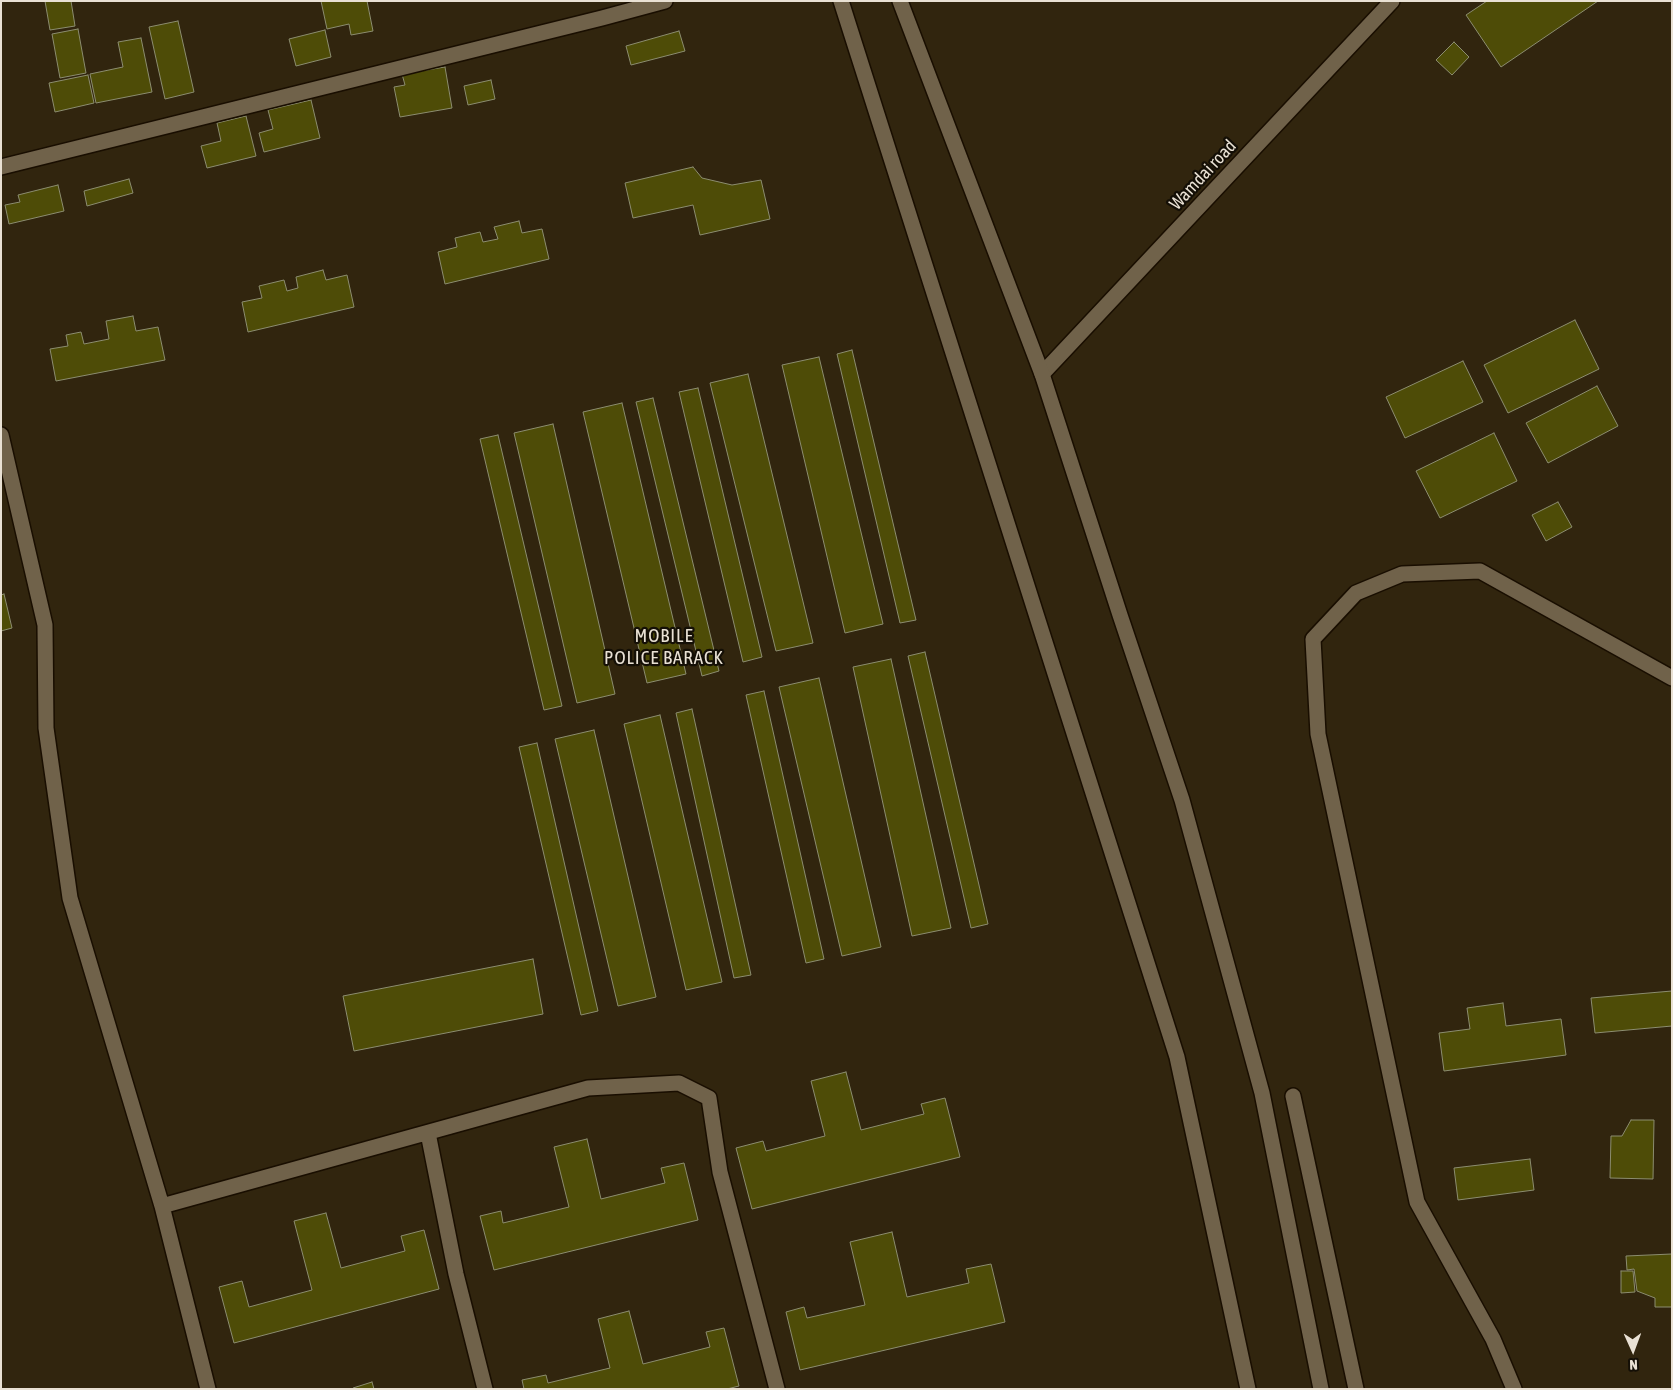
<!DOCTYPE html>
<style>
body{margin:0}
#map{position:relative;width:1673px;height:1390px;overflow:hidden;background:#31250e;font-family:"Asap Condensed",sans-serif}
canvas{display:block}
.frame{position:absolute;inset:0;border:2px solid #e9e1d4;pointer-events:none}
.north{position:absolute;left:1608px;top:1325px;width:50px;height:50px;-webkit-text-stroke:4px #140f06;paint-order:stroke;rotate:178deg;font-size:14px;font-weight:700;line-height:20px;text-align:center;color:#e9e1d4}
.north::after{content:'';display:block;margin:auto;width:18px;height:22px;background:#e9e1d4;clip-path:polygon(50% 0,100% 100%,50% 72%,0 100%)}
</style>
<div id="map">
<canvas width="1673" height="1390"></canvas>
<div class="frame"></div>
<div class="north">N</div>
</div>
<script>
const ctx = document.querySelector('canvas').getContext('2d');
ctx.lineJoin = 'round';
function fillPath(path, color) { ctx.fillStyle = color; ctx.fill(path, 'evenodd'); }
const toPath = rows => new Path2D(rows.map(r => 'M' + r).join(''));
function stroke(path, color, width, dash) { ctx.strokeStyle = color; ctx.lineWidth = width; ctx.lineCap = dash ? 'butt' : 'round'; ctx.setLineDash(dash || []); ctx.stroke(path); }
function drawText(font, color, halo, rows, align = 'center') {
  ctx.font = font + ' "Asap Condensed",sans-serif'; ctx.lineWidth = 4.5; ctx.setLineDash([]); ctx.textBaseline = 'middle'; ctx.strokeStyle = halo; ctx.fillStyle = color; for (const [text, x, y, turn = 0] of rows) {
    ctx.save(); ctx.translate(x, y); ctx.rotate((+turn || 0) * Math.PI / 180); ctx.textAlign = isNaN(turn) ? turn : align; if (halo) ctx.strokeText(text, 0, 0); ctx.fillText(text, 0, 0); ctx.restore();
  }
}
const building = toPath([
 [45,1,71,1,75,26,50,30,45,1],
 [321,1,367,1,373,31,351,35,349,24,327,29,321,1],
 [1487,1,1598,1,1501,67,1466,15,1487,1],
 [178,21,194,92,165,99,149,27,178,21],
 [78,29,86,73,60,78,52,34,78,29],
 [325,30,331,57,296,66,289,39,325,30],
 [679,31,685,51,631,65,626,46,679,31],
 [141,38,152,92,96,103,90,74,123,67,118,42,141,38],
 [1454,42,1469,57,1452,75,1436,60,1454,42],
 [445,67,452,108,400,117,394,87,405,85,402,74,445,67],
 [88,75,94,103,55,112,49,83,88,75],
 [491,80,495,99,468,105,464,86,491,80],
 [311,100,320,138,264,152,259,133,273,129,268,110,311,100],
 [246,116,256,156,207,168,201,146,221,141,217,123,246,116],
 [693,167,702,178,732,185,761,180,770,219,700,235,693,205,633,218,625,183,693,167],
 [129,179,133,193,87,206,84,191,129,179],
 [58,185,64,211,9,224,5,205,20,202,18,195,58,185],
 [519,221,522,233,542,229,549,259,445,284,438,252,457,247,455,238,480,232,483,242,498,239,494,227,519,221],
 [323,270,326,280,347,275,354,307,248,332,242,302,262,298,259,286,284,280,287,291,298,288,296,277,323,270],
 [133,316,136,331,158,327,165,360,56,381,50,349,68,346,66,335,81,332,84,344,109,339,106,321,133,316],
 [1575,320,1599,369,1508,413,1484,365,1575,320],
 [852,350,916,620,900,623,837,354,852,350],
 [819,357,883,624,845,633,782,365,819,357],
 [1463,361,1483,402,1405,438,1386,397,1463,361],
 [748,374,813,643,776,651,710,383,748,374],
 [1597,386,1618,426,1548,463,1526,423,1597,386],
 [698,388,762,657,743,662,679,392,698,388],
 [653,398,719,671,702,676,636,402,653,398],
 [622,403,686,674,647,683,583,412,622,403],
 [553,424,615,694,577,703,514,433,553,424],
 [1494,433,1517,481,1440,518,1416,471,1494,433],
 [498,435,562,706,544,710,480,439,498,435],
 [1558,502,1572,527,1546,541,1532,515,1558,502],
 [4,594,12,628,1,631,1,595,4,594],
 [925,652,988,924,971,928,908,656,925,652],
 [891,659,951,928,912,936,853,667,891,659],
 [819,678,881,947,842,956,779,687,819,678],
 [764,691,824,959,806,963,746,695,764,691],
 [692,709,751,975,734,978,676,713,692,709],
 [660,715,722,982,686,990,624,724,660,715],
 [594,730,656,997,618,1006,555,739,594,730],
 [537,743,598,1011,581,1015,519,747,537,743],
 [533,959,543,1014,354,1051,343,996,533,959],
 [1672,991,1672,1026,1595,1033,1591,998,1672,991],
 [1503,1003,1506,1026,1561,1019,1566,1055,1444,1071,1439,1033,1470,1029,1467,1008,1503,1003],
 [846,1072,861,1130,924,1114,921,1104,945,1098,960,1157,752,1209,736,1148,763,1141,766,1151,825,1136,811,1081,846,1072],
 [1631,1120,1654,1120,1653,1179,1610,1178,1611,1136,1622,1136,1631,1120],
 [587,1139,601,1199,665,1183,661,1168,684,1163,698,1220,494,1270,480,1216,501,1211,503,1223,569,1207,554,1147,587,1139],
 [1530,1159,1534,1190,1458,1200,1454,1168,1530,1159],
 [326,1213,341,1268,405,1251,401,1236,424,1230,439,1289,234,1343,219,1287,242,1281,249,1307,312,1290,294,1221,326,1213],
 [892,1232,907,1297,969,1283,966,1269,991,1264,1005,1322,800,1370,786,1312,804,1307,807,1318,865,1305,850,1242,892,1232],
 [1672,1254,1672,1307,1655,1307,1655,1298,1637,1291,1634,1269,1627,1270,1626,1256,1672,1254],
 [1621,1271,1633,1271,1635,1292,1621,1293,1621,1271],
 [629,1311,643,1364,710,1347,706,1332,724,1328,739,1386,727,1389,524,1389,522,1380,546,1375,548,1383,610,1368,598,1319,629,1311],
 [372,1382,374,1389,353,1389,353,1388,372,1382]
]);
fillPath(building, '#4e4c07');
stroke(building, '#8c8d70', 1);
const minor = toPath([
 [841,1,1177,1057,1248,1389],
 [1,167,602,18,665,1],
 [1042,374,1392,1],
 [1,435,45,625,46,728,70,898,162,1206,208,1389],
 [1293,1096,1356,1389],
 [428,1133,456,1274,485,1389],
 [162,1206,588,1088,679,1083,709,1098,720,1172,777,1389],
 [1514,1389,1493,1339,1417,1202,1318,734,1313,639,1356,593,1402,574,1480,571,1672,678]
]);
const tertiary = toPath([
 [900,1,1042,374,1120,615,1182,800,1262,1093,1321,1389]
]);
stroke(minor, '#190e00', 18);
stroke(tertiary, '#190e00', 18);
stroke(minor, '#70624a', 15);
stroke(tertiary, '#70624a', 15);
drawText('18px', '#e9e1d4', '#140f06', [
 ["Wamdai road",1203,175,-47]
]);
ctx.letterSpacing = '1px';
drawText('19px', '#e9e1d4', '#140f06', [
 ["MOBILE",664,636],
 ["POLICE BARACK",664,658]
]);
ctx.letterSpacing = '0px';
</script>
